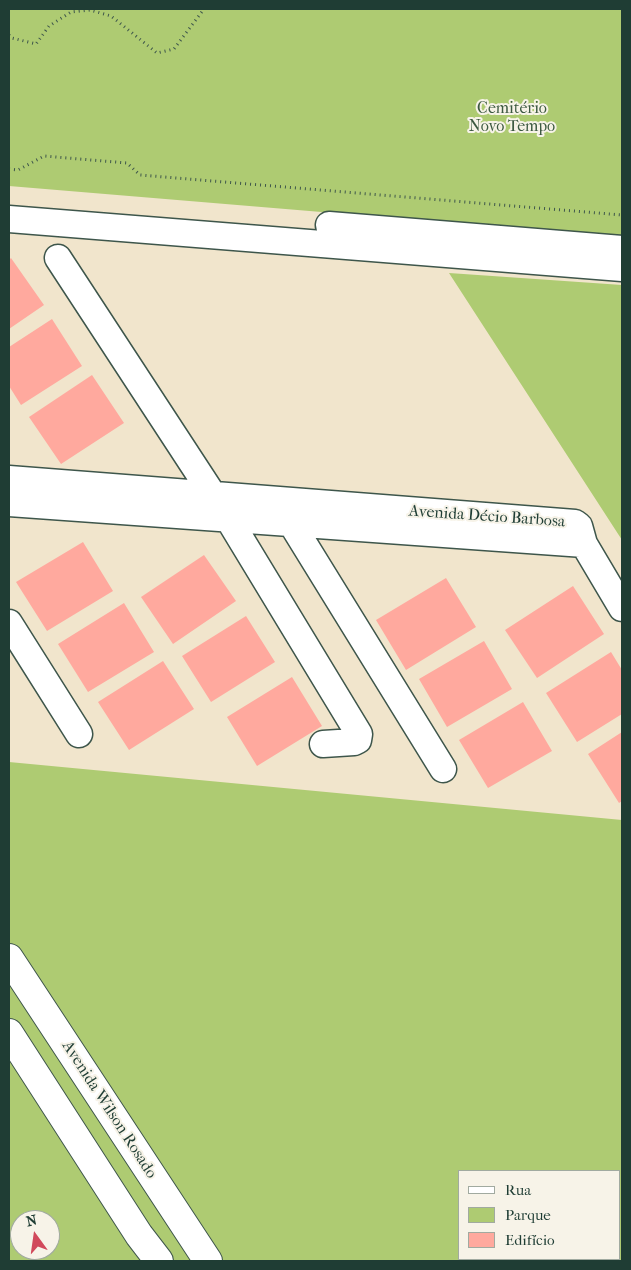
<!DOCTYPE html>
<meta charset="utf-8">
<style>
body{margin:0}
#map{position:relative;width:631px;height:1270px;overflow:hidden;background:#f1e5cc;font-family:"IM FELL French Canon",serif}
canvas{display:block}
.frame{position:absolute;inset:0;border:10px solid #1f3d34;pointer-events:none}
.legend{position:absolute;left:458px;top:1170px;width:162px;height:90px;box-sizing:border-box;background:#f7f3e8;border:1px solid #a1aaa0;margin:0;padding:6px 9px;list-style:none;font-size:15px;color:#1f3d34}
.legend li{display:flex;align-items:center;gap:10px;height:25px}
.legend b{width:25px;border:1px solid #a1aaa0}
.north{position:absolute;left:10px;top:1210px;width:50px;height:50px;box-sizing:border-box;background:#f7f3e8;border:1px solid #a1aaa0;border-radius:50%;rotate:346deg;font-size:14px;font-weight:700;line-height:20px;text-align:center;color:#1f3d34}
.north::after{content:'';display:block;margin:auto;width:18px;height:22px;background:#d1495b;clip-path:polygon(50% 0,100% 100%,50% 72%,0 100%)}
</style>
<div id="map">
<canvas width="631" height="1270"></canvas>
<div class="frame"></div>
<ul class="legend">
<li><b style="height:6px;background:#fff"></b>Rua</li>
<li><b style="height:14px;background:#aecb72"></b>Parque</li>
<li><b style="height:14px;background:#ffa99e"></b>Edifício</li>
</ul>
<div class="north">N</div>
</div>
<script>
const ctx = document.querySelector('canvas').getContext('2d');
ctx.lineJoin = 'round';
function fillPath(path, color) { ctx.fillStyle = color; ctx.fill(path, 'evenodd'); }
const toPath = rows => new Path2D(rows.map(r => 'M' + r).join(''));
function stroke(path, color, width, dash) { ctx.strokeStyle = color; ctx.lineWidth = width; ctx.lineCap = dash ? 'butt' : 'round'; ctx.setLineDash(dash || []); ctx.stroke(path); }
function drawText(font, color, halo, rows, align = 'center') {
  ctx.font = font + ' "IM FELL French Canon",serif'; ctx.lineWidth = 4; ctx.setLineDash([]); ctx.textBaseline = 'middle'; ctx.strokeStyle = halo; ctx.fillStyle = color; for (const [text, x, y, turn = 0] of rows) {
    ctx.save(); ctx.translate(x, y); ctx.rotate((+turn || 0) * Math.PI / 180); ctx.textAlign = isNaN(turn) ? turn : align; if (halo) ctx.strokeText(text, 0, 0); ctx.fillText(text, 0, 0); ctx.restore();
  }
}
fillPath(toPath([
 [9,9,622,9,622,237,9,186],
 [449,273,622,285,622,540],
 [9,762,622,820,622,1261,9,1261],
 [460,1171,620,1171,620,1259,460,1259],
 [20,1220,50,1220,50,1250,20,1250]
]), '#aecb72');
fillPath(toPath([
 [11,258,44,305,9,329,9,260],
 [52,319,82,366,21,405,9,386,9,347],
 [92,375,124,423,61,464,29,417],
 [83,542,113,591,47,631,16,582],
 [204,555,236,601,173,644,141,597],
 [446,578,476,627,406,670,376,620],
 [573,586,604,634,537,678,505,630],
 [124,603,154,652,88,692,58,644],
 [246,616,275,662,211,702,182,656],
 [484,641,512,689,447,727,419,679],
 [611,652,622,670,622,714,577,742,546,693],
 [163,661,194,709,129,750,98,702],
 [292,677,322,726,257,766,227,717],
 [523,702,552,751,488,788,459,740],
 [622,732,622,801,619,803,588,754]
]), '#ffa99e');
const minor = toPath([
 [9,219,622,268],
 [329,225,622,249],
 [58,258,228,518,359,734,358,740,354,742,323,744],
 [9,479,575,523,579,526,584,544,622,608],
 [9,503,584,544],
 [285,513,443,769],
 [9,623,79,734]
]);
const highway = toPath([
 [9,958,208,1261],
 [9,1033,139,1235,159,1261]
]);
stroke(minor, '#3e564b', 29);
stroke(highway, '#3e564b', 30);
stroke(toPath([
 [9,35,12,38,36,44,49,26,71,12,90,10,111,16,157,53,174,49,204,9],
 [9,169,18,170,44,156,127,163,140,175,622,215]
]), '#3e564b', 3, [1, 4]);
stroke(minor, '#fff', 26);
stroke(highway, '#fff', 28);
drawText('16px', '#3c5940', '#f7f3e8', [
 ["Cemitério",512,109],
 ["Novo Tempo",512,127]
]);
drawText('16px', '#1f3d34', '#f7f3e8', [
 ["Avenida Décio Barbosa",487,517,4],
 ["Avenida Wilson Rosado",109,1110,57]
]);
</script>
